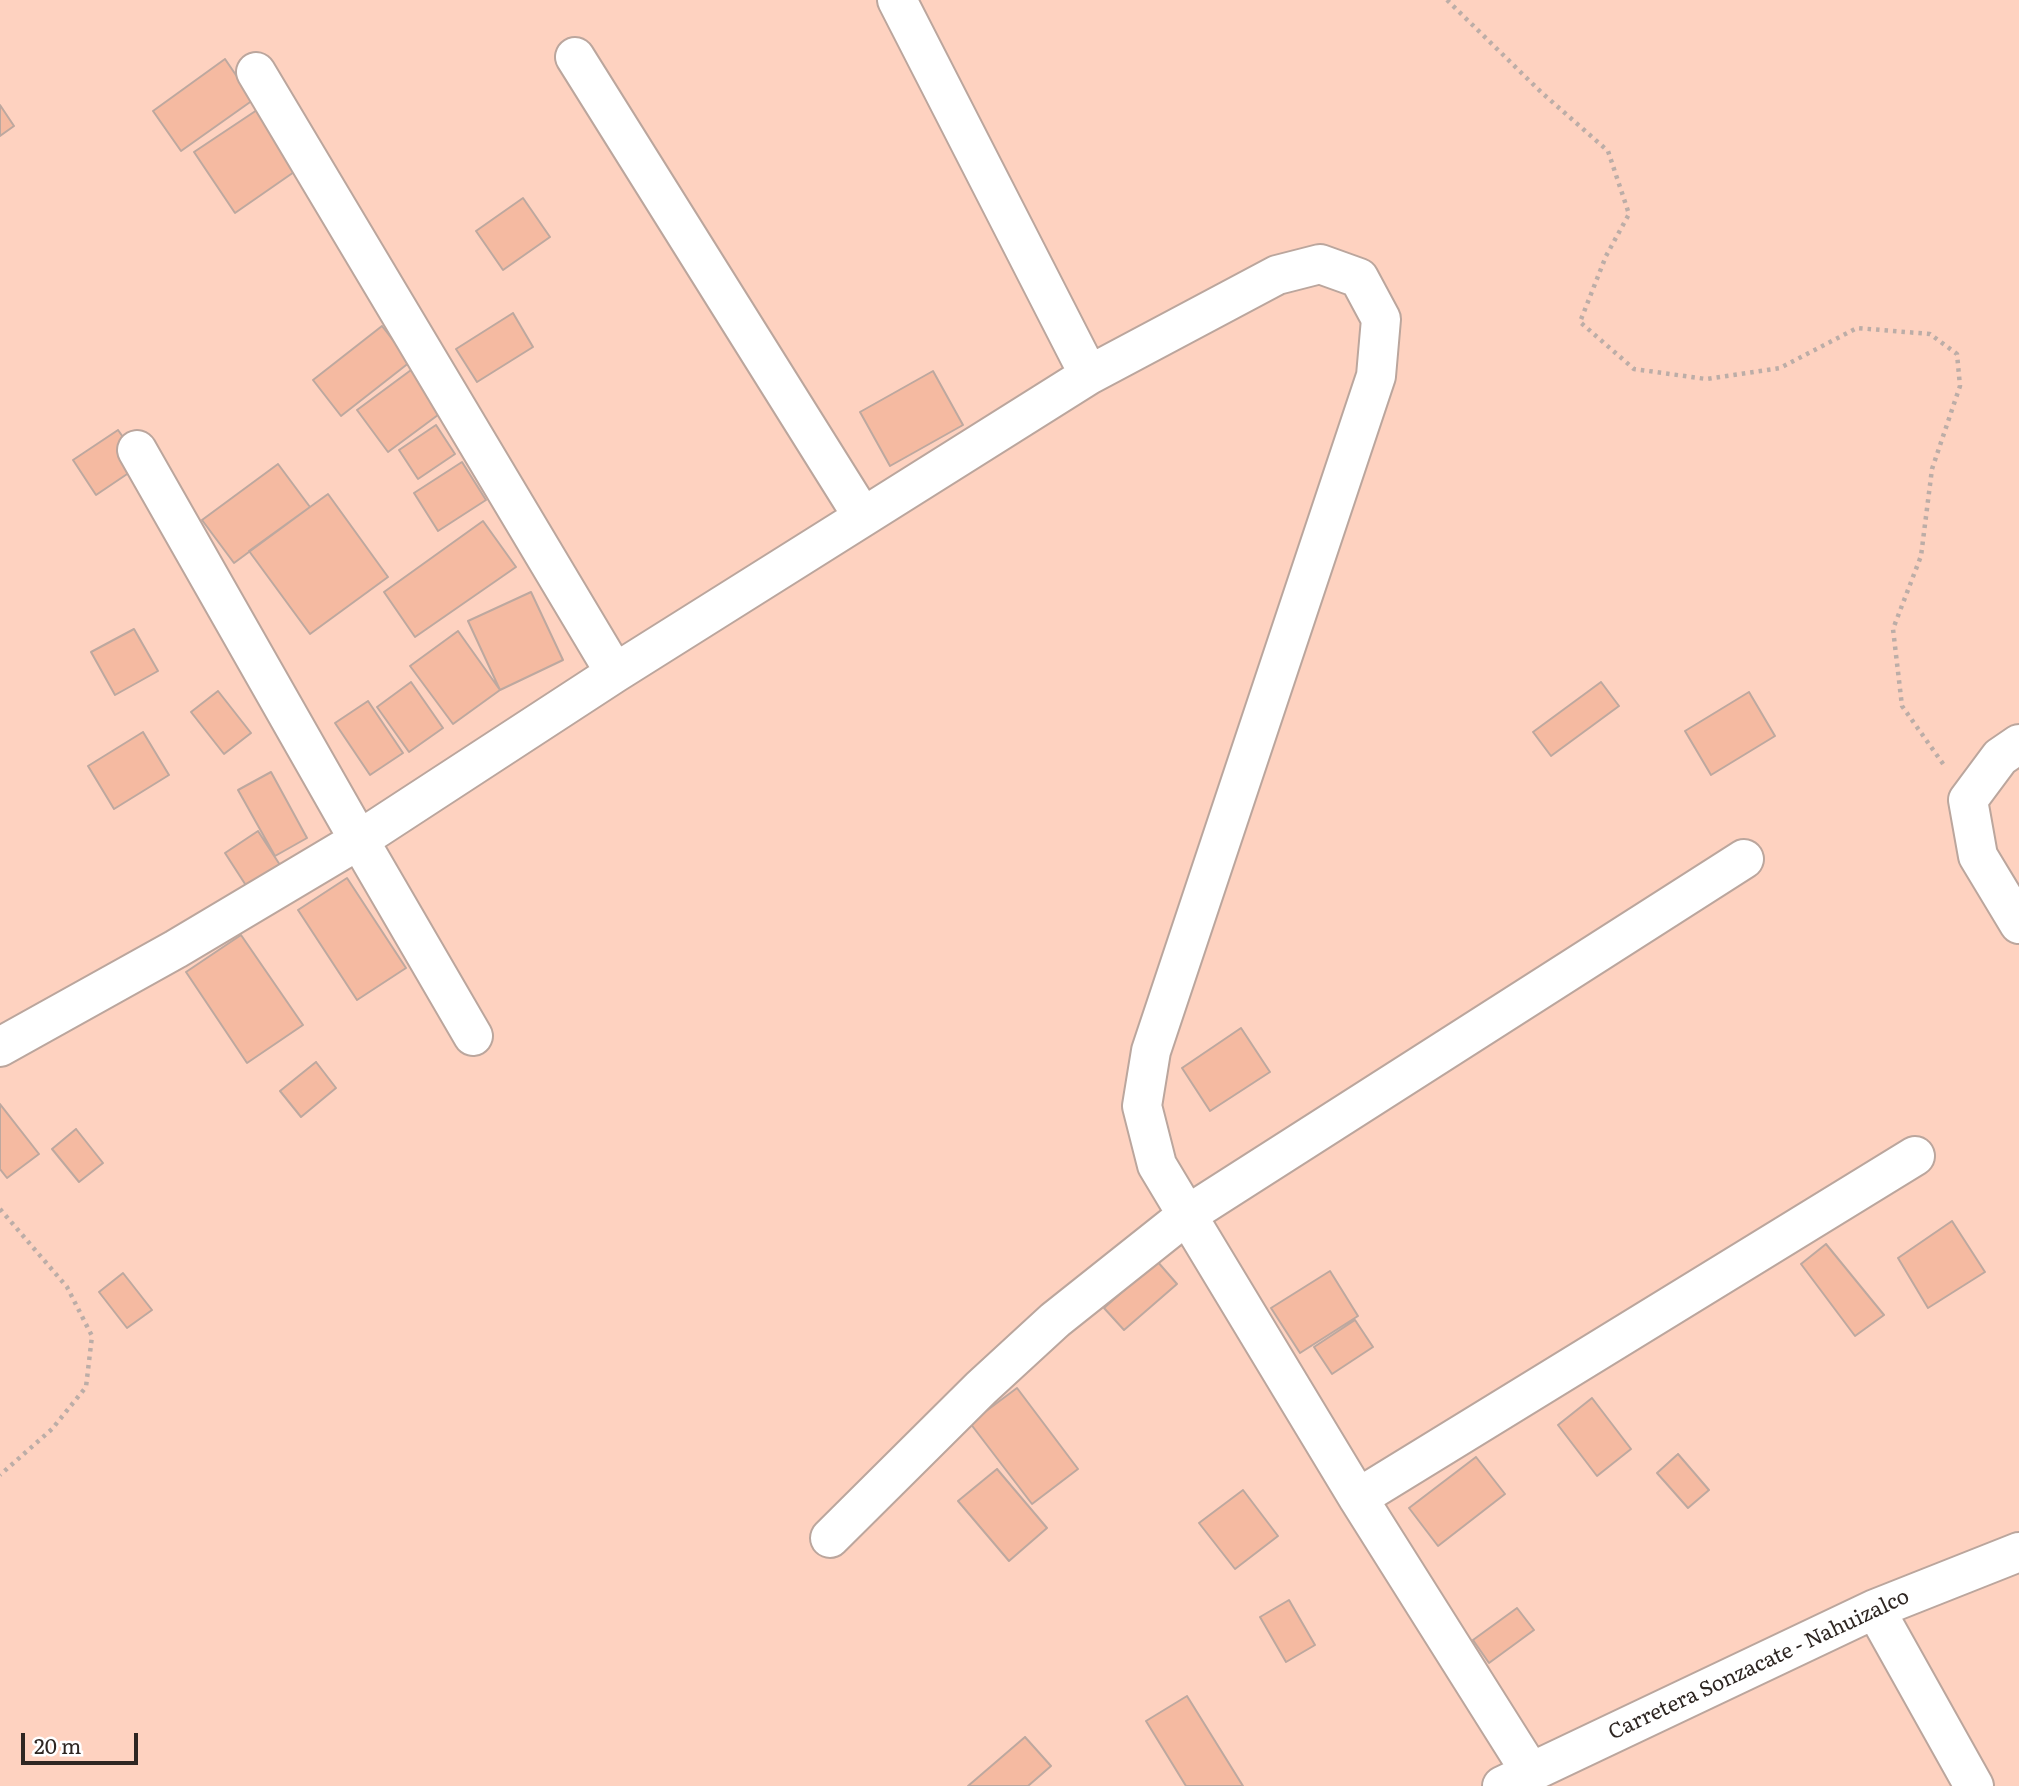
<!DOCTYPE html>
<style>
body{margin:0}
#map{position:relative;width:2019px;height:1786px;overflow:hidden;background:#fceae3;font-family:Literata,serif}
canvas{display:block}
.scale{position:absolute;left:21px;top:1733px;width:117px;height:32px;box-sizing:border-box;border:4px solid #2e2622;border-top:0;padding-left:9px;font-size:21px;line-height:24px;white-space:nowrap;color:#2e2622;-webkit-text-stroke:5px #fff;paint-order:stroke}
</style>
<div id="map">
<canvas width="2019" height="1786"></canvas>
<div class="scale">20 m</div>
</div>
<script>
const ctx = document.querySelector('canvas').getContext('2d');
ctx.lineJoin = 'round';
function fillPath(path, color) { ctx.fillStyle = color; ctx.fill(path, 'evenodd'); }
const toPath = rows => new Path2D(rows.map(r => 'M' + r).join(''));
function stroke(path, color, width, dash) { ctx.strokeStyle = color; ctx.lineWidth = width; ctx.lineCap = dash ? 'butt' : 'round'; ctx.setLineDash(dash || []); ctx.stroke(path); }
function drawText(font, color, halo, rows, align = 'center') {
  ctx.font = font + ' Literata,serif'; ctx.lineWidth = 7; ctx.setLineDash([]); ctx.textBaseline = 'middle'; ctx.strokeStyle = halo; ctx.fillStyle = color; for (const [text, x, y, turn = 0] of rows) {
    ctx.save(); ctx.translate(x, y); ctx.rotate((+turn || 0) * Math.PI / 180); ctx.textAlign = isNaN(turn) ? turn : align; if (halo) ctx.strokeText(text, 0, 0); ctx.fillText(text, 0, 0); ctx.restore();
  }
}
fillPath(toPath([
 [0,0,2019,0,2019,1786,0,1786]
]), '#fed2c0');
const building = toPath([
 [225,59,253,100,181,151,153,111,225,59],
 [266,104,307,163,235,213,194,152,266,104],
 [0,105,14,126,0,136,0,105],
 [523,198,550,237,503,270,476,231,523,198],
 [513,313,533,347,477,382,456,349,513,313],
 [382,326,410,362,341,416,313,380,382,326],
 [411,370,442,412,388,452,357,410,411,370],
 [933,371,963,425,890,466,860,412,933,371],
 [436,425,455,454,418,479,399,450,436,425],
 [118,430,142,464,96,495,73,460,118,430],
 [462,462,486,500,438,531,414,493,462,462],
 [278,464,310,507,234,563,202,520,278,464],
 [328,494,388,577,310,634,249,551,328,494],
 [483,521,516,567,415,637,384,592,483,521],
 [531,592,563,660,500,690,468,621,531,592],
 [134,629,158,671,115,695,91,652,134,629],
 [458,631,500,690,453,724,410,666,458,631],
 [411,682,443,728,409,752,377,707,411,682],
 [1601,682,1619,706,1551,756,1533,732,1601,682],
 [218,691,251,733,224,754,191,712,218,691],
 [1749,692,1775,736,1711,775,1685,731,1749,692],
 [368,701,403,753,370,775,335,723,368,701],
 [143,732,169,775,114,809,88,766,143,732],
 [271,772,307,838,275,856,238,790,271,772],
 [258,831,280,865,247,887,225,853,258,831],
 [347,878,406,968,357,1000,298,910,347,878],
 [241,935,303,1025,247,1063,186,972,241,935],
 [1241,1028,1270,1072,1210,1111,1182,1068,1241,1028],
 [316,1062,336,1088,301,1117,280,1091,316,1062],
 [0,1104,39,1154,7,1178,0,1169,0,1104],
 [76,1129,103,1163,79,1182,52,1149,76,1129],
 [1952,1221,1985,1272,1928,1308,1898,1258,1952,1221],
 [1826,1244,1884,1315,1855,1336,1801,1264,1826,1244],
 [1157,1261,1177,1284,1124,1330,1104,1308,1157,1261],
 [1330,1271,1358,1316,1300,1353,1271,1308,1330,1271],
 [123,1273,152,1310,127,1328,99,1292,123,1273],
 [1355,1320,1373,1347,1332,1374,1314,1347,1355,1320],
 [1017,1388,1078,1469,1032,1504,970,1423,1017,1388],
 [1592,1398,1631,1449,1597,1476,1558,1425,1592,1398],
 [1678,1454,1709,1490,1688,1508,1657,1473,1678,1454],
 [1476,1457,1505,1494,1438,1546,1409,1508,1476,1457],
 [997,1469,1047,1528,1009,1561,958,1501,997,1469],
 [1243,1490,1278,1536,1235,1569,1199,1523,1243,1490],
 [1289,1600,1315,1645,1286,1662,1260,1617,1289,1600],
 [1517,1608,1534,1630,1489,1663,1473,1640,1517,1608],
 [1187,1696,1243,1786,1186,1786,1146,1721,1187,1696],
 [1025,1737,1051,1766,1028,1786,968,1786,1025,1737]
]);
fillPath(building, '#f5baa1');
stroke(building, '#bda89f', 2);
const minor = toPath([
 [897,0,1089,375],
 [575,57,863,517],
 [256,72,615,673],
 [137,450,359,840,473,1036],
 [2019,744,2000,757,1968,800,1978,856,2019,924],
 [0,1047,176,949,359,840,615,673,1089,375,1277,275,1320,264,1359,278,1381,319,1376,376,1151,1051,1142,1106,1157,1165,1187,1215,1358,1498,1530,1771],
 [1358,1498,1915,1156],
 [830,1538,981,1388,1055,1320,1187,1215,1744,859],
 [1875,1609,1974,1786],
 [1502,1786,1875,1609,2019,1552]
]);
stroke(minor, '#bba69d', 42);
stroke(toPath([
 [1447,0,1541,92,1608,151,1629,214,1606,256,1580,322,1634,369,1706,379,1780,368,1857,328,1930,334,1957,354,1960,386,1932,469,1921,556,1893,629,1902,706,1946,768],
 [0,1209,67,1287,92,1336,86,1387,52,1429,0,1475]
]), '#bcada7', 4.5, [3.5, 5]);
stroke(minor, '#fff', 38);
drawText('21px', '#2e2622', '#fff', [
 ["Carretera Sonzacate - Nahuizalco",1759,1665,-25]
]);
</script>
